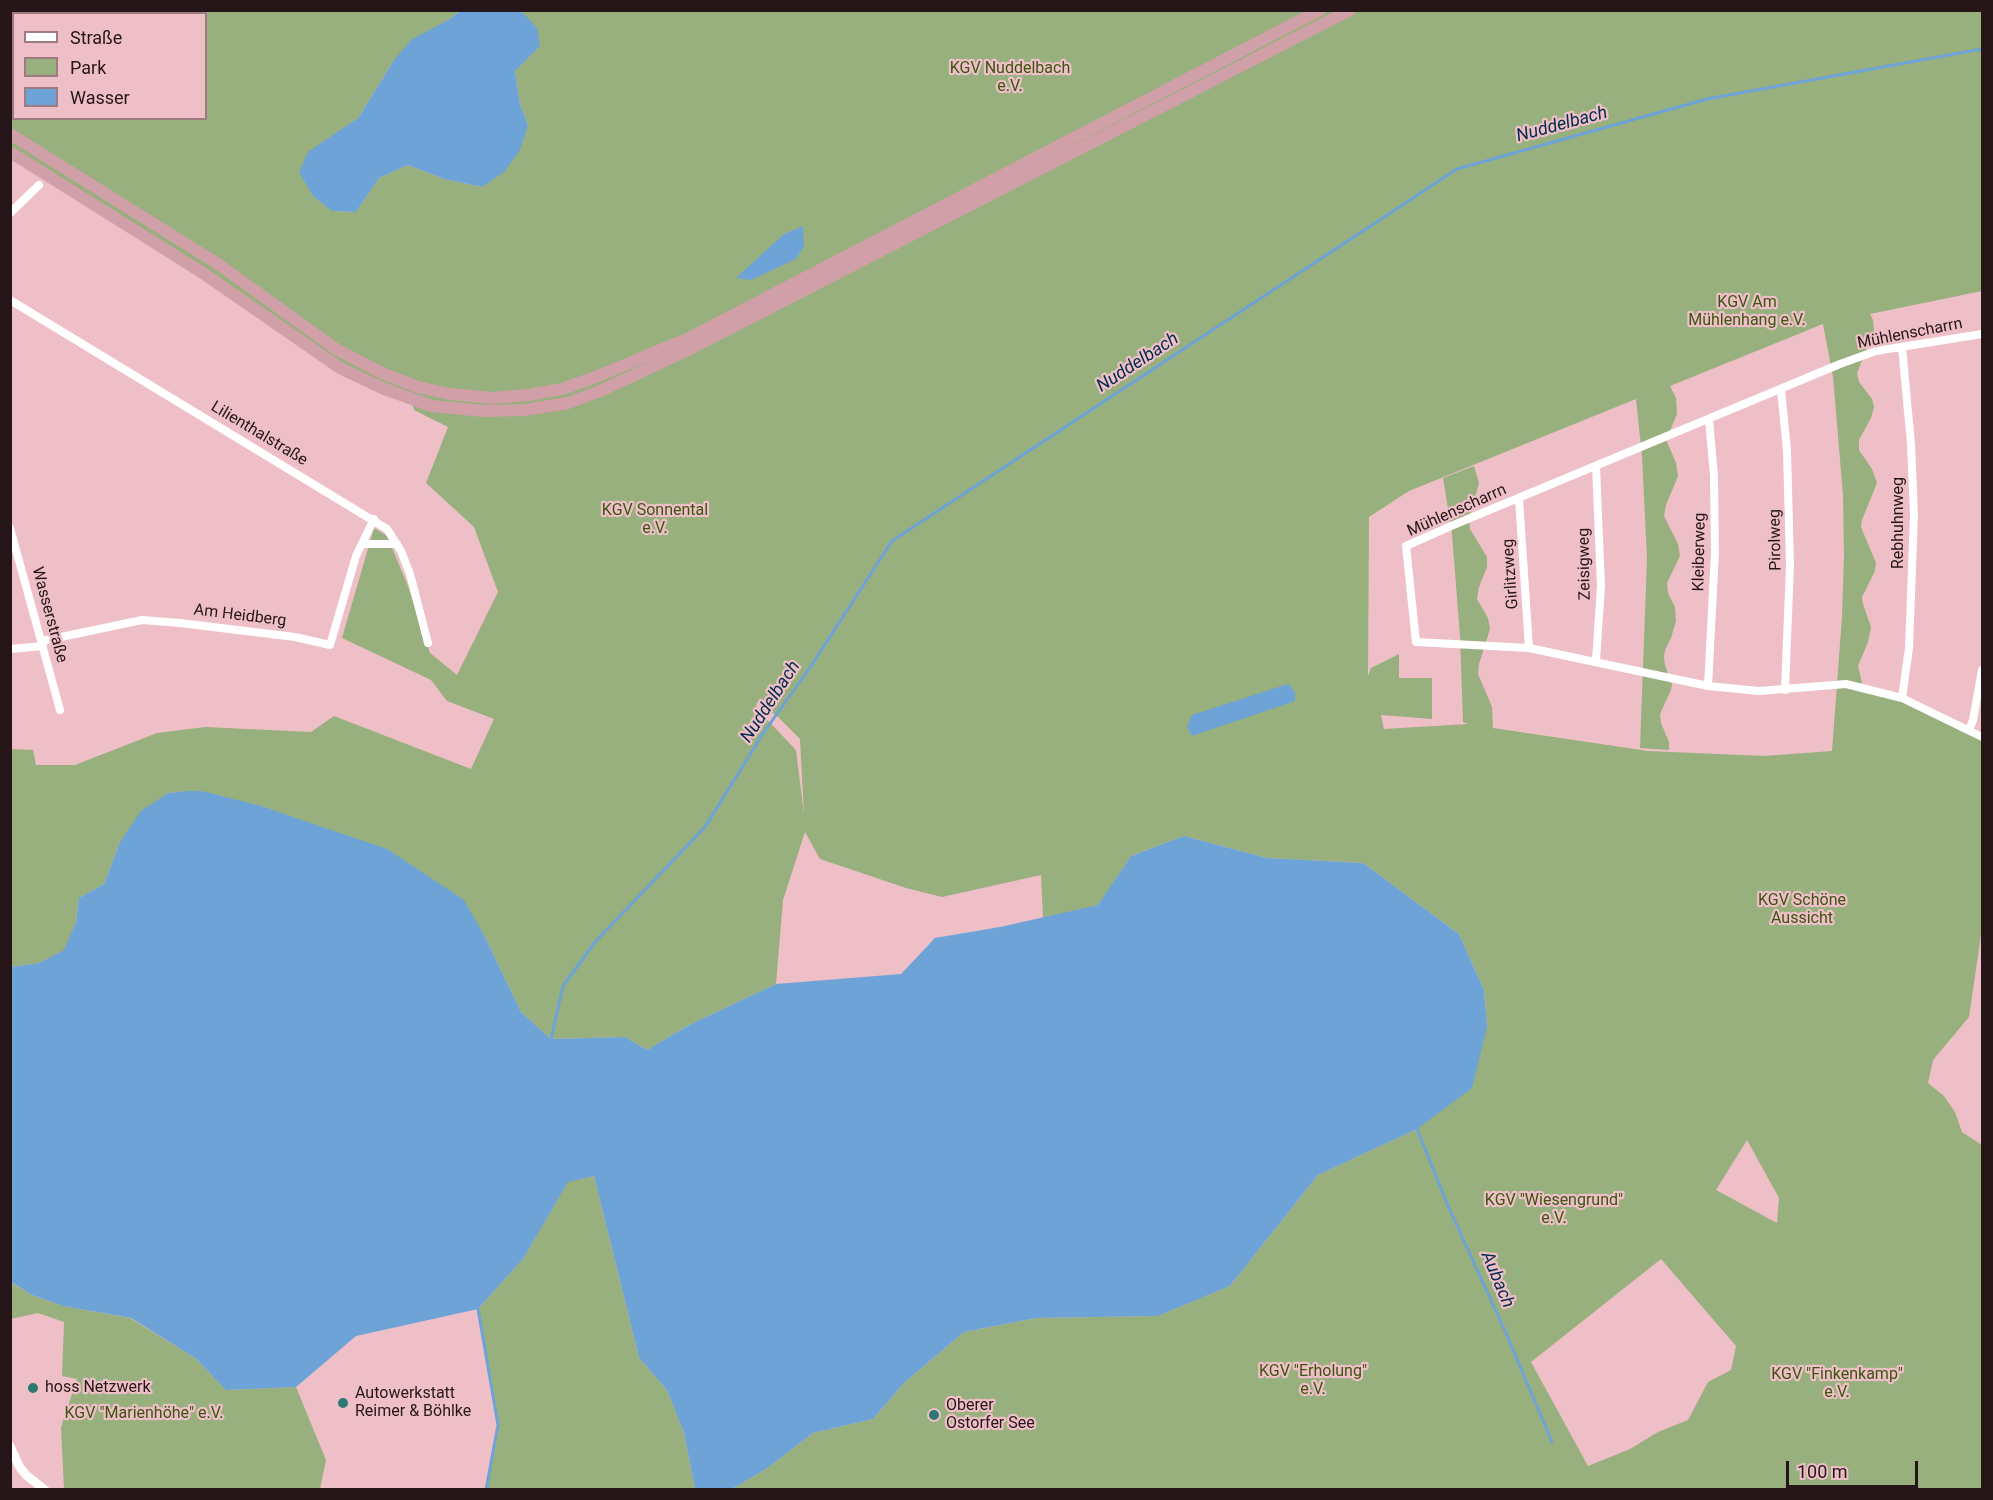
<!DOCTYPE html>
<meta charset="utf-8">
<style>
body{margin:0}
#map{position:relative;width:1993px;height:1500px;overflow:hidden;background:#eebfc6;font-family:Roboto,sans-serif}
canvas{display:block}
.frame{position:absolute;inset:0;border:12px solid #261619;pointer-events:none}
.legend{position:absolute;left:12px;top:12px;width:195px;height:108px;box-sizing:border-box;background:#eebfc6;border:2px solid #9e7b81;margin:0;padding:8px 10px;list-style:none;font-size:18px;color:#261619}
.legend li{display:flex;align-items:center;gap:12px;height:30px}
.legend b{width:30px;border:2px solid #9e7b81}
.scale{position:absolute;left:1786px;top:1461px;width:132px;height:27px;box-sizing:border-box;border:3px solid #261619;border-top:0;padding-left:8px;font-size:18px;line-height:21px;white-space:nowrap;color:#261619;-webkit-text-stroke:4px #eebfc6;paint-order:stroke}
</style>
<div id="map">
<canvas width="1993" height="1500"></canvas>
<div class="frame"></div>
<ul class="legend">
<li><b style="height:8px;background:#fff"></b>Straße</li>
<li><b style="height:16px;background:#98b07d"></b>Park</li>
<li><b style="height:16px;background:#6ea3d7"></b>Wasser</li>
</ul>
<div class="scale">100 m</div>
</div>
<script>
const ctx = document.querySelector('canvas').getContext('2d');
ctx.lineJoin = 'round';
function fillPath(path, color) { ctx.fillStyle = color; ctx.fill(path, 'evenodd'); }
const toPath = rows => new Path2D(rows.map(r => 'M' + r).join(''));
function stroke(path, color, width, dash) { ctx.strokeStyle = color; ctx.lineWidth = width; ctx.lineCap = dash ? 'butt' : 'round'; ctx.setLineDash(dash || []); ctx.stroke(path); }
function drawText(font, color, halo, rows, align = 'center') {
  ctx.font = font + ' Roboto,sans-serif'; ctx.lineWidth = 4.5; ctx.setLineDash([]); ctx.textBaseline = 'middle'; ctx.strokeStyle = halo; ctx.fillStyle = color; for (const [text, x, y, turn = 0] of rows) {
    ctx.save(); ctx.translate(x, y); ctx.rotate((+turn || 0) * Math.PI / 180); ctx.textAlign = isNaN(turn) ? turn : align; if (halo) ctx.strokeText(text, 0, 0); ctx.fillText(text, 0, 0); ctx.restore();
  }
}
fillPath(toPath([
 [11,11,460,11,394,60,358,118,335,135,332,211,356,212,379,178,408,165,444,179,482,187,528,125,520,104,515,71,523,13,517,11,1982,11,1982,291,1870,314,1873,320,1874,331,1857,373,1859,382,1872,399,1874,407,1871,418,1859,440,1859,450,1872,469,1877,483,1862,520,1861,527,1876,563,1875,571,1862,597,1863,604,1871,627,1868,642,1858,666,1863,688,1902,698,1982,737,1982,935,1981,935,1969,1017,1933,1060,1928,1083,1944,1096,1955,1112,1962,1132,1982,1145,1982,1489,732,1489,766,1469,813,1433,873,1419,904,1383,964,1332,1036,1318,1158,1316,1230,1286,1318,1175,1417,1129,1487,1027,1484,990,1459,934,1363,863,1267,858,1184,836,1131,856,1099,905,1043,918,1041,875,942,897,906,888,820,859,805,832,783,900,776,984,691,1024,647,1050,625,1037,551,1039,521,1012,485,937,202,791,186,791,168,793,120,842,104,884,79,898,76,922,65,950,39,963,11,967,10,749,33,750,36,765,75,765,157,733,205,727,311,732,334,716,471,769,494,719,447,701,431,680,342,638,374,528,387,536,408,586,430,653,457,675,498,592,474,527,426,483,448,427,414,410,412,403,379,392,11,158],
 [14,14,206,14,206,118,14,118],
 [1823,324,1833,377,1843,495,1844,556,1842,617,1832,751,1764,756,1648,751,1493,728,1492,707,1478,674,1479,664,1490,629,1488,618,1477,599,1479,587,1487,567,1487,557,1470,529,1469,519,1479,483,1474,466,1443,478,1452,534,1460,636,1463,722,1468,724,1384,729,1381,715,1432,719,1432,678,1399,678,1399,654,1371,668,1368,676,1369,517,1409,491,1636,399,1642,456,1647,558,1640,748,1669,750,1669,742,1661,723,1660,714,1671,690,1672,684,1665,665,1664,657,1665,650,1671,638,1676,621,1675,607,1668,593,1667,583,1680,556,1678,544,1664,516,1666,505,1678,476,1676,463,1667,442,1667,438,1677,414,1676,398,1670,386],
 [757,702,777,716,800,739,804,815,796,750,756,708],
 [1747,1140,1779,1198,1777,1223,1716,1190],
 [1661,1259,1736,1346,1731,1370,1708,1382,1688,1420,1658,1432,1630,1449,1588,1466,1531,1362],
 [594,1176,639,1358,667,1390,684,1433,695,1489,486,1489,498,1425,478,1309,523,1259,568,1181],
 [10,1282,32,1295,63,1306,130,1318,195,1358,226,1390,296,1387,326,1460,320,1489,64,1489,61,1427,77,1379,62,1376,64,1322,38,1313,11,1319]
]), '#98b07d');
fillPath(toPath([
 [460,11,517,11,523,13,537,28,540,46,515,71,520,104,528,125,520,150,504,172,482,187,444,179,408,165,379,178,356,212,332,211,313,196,299,172,308,152,358,118,394,60,411,40,448,20],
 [803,226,804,246,796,259,751,280,736,278,784,234],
 [1288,684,1295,692,1295,701,1192,736,1187,727,1192,715],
 [186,791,202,791,261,806,387,849,464,900,485,937,521,1012,551,1039,625,1037,647,1050,691,1024,776,984,901,974,935,938,1000,927,1098,905,1131,856,1184,836,1267,858,1363,863,1459,934,1484,990,1487,1027,1472,1088,1417,1129,1318,1175,1230,1286,1158,1316,1036,1318,964,1332,904,1383,873,1419,813,1433,766,1469,732,1489,695,1489,684,1433,667,1390,639,1358,594,1176,568,1182,523,1259,478,1309,356,1336,296,1387,226,1390,195,1358,131,1318,63,1306,32,1295,11,1282,11,967,39,963,64,950,76,922,79,898,104,884,120,842,141,811,168,793]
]), '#6ea3d7');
stroke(toPath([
 [551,1039,563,986,595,942,705,827,764,732,811,666,892,541,1457,169,1707,99,1982,49],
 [1417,1129,1448,1206,1506,1333,1552,1442],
 [478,1309,498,1425,486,1490]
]), '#6ea3d7', 3);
stroke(toPath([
 [10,213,39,185],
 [10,300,387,529,401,551,410,574,428,643],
 [1982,334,1876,351,1840,364,1451,526,1406,546,1416,642,1529,648,1708,686,1759,691,1846,684,1902,698,1982,737],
 [1781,390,1787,450,1790,566,1785,690],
 [1596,466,1601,586,1596,661],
 [1519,499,1529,648],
 [10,528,60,710],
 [362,544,397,544],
 [42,641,142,620,180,623,295,637,330,645,356,556,374,519],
 [10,649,43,646],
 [1708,686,1715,552,1714,476,1709,419],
 [1902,698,1909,648,1914,515,1911,444,1902,347],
 [1969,730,1973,720,1982,670]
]), '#fff', 8);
stroke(toPath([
 [10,1446,19,1466,26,1475,45,1490]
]), '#fff', 9);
stroke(toPath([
 [10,134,218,264,336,349,382,373,418,387,450,394,492,398,529,395,562,389,593,378,687,339,1320,10],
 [10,152,200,271,340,368,382,388,432,406,483,411,525,410,568,403,600,391,690,349,1350,10]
]), '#d19fa8', 12);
stroke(toPath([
 [10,1483,13,1490]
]), '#8f6f74', 3, [3, 6]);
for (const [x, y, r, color] of [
 [33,1388,6,"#2f7772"],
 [343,1403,6,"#2f7772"],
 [934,1415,6,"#2f7772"]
]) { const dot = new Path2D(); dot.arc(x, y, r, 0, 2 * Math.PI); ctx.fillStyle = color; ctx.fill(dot); stroke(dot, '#eebfc6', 2); }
drawText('16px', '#3b550f', '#eebfc6', [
 ["KGV Nuddelbach",1010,69],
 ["e.V.",1010,87],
 ["KGV Am",1747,303],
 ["Mühlenhang e.V.",1747,321],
 ["KGV Sonnental",655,511],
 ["e.V.",655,529],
 ["KGV Schöne",1802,901],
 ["Aussicht",1802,919],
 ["KGV \"Wiesengrund\"",1554,1201],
 ["e.V.",1554,1219],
 ["KGV \"Erholung\"",1313,1372],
 ["e.V.",1313,1390],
 ["KGV \"Finkenkamp\"",1837,1375],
 ["e.V.",1837,1393],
 ["KGV \"Marienhöhe\" e.V.",144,1414]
]);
drawText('16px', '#261619', '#eebfc6', [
 ["Mühlenscharrn",1910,334,-11],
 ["Lilienthalstraße",259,434,31],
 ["Mühlenscharrn",1457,511,-24],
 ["Rebhuhnweg",1899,523,-90],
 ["Pirolweg",1776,540,-91],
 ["Kleiberweg",1700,552,-89],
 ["Zeisigweg",1585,564,-91],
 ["Girlitzweg",1511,574,-94],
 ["Wasserstraße",49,615,75],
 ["Am Heidberg",240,616,7]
]);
drawText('16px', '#261619', '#eebfc6', [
 ["hoss Netzwerk",45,1388],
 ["Autowerkstatt",355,1394],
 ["Reimer & Böhlke",355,1412],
 ["Oberer",946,1406],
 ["Ostorfer See",946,1424]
], 'left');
drawText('italic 18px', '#032c4d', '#eebfc6', [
 ["Nuddelbach",1562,125,-15],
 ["Nuddelbach",1138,363,-33],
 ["Nuddelbach",771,702,-57],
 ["Aubach",1497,1280,67]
]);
</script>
